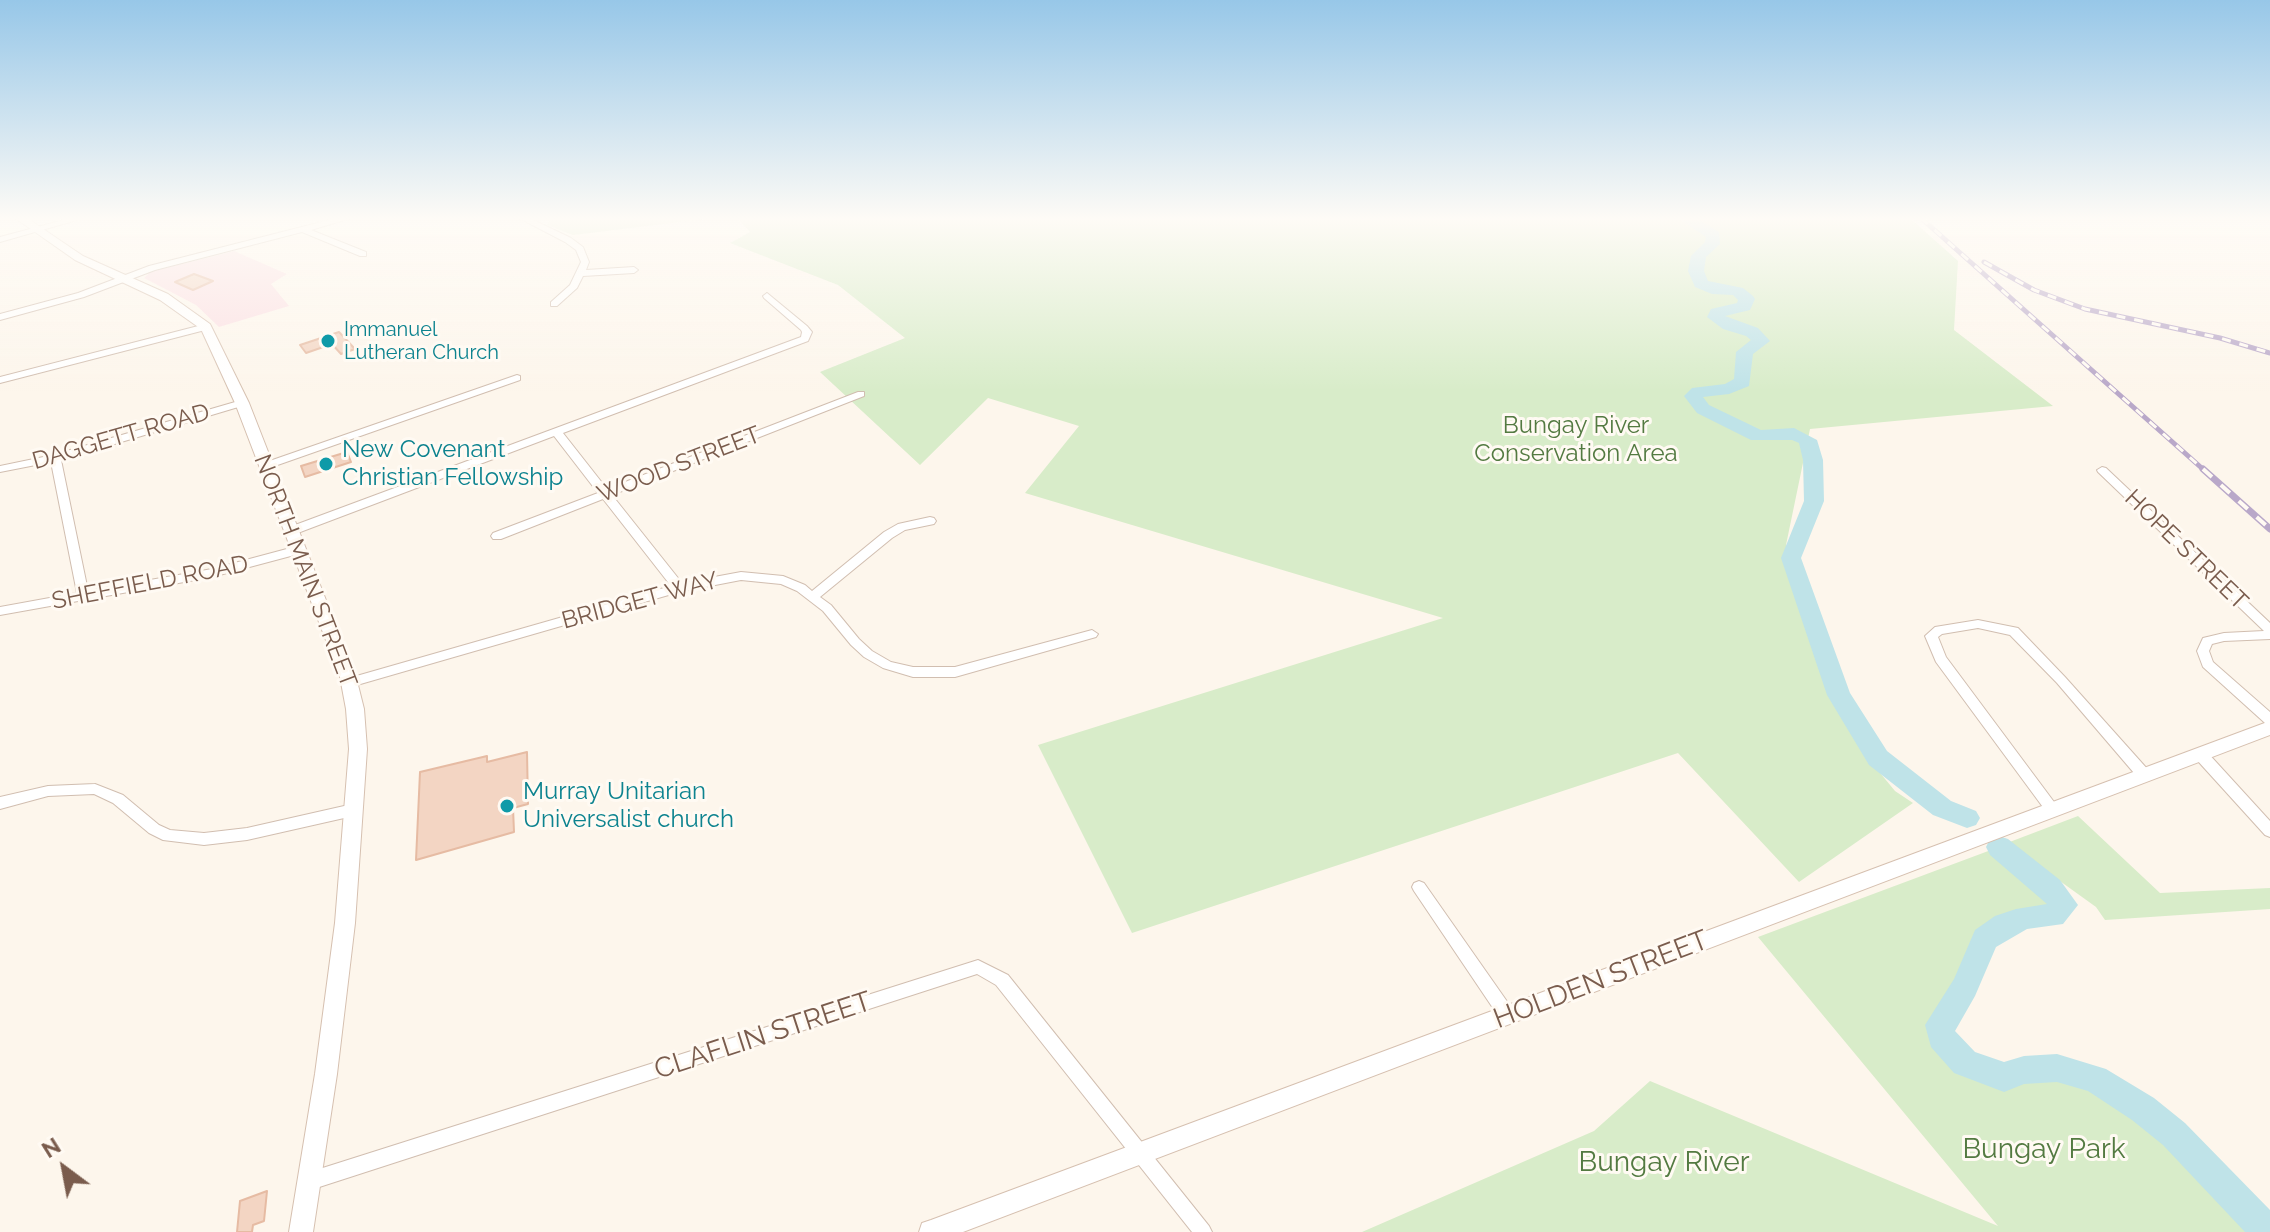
<!DOCTYPE html>
<style>
body{margin:0}
#map{position:relative;width:2270px;height:1232px;overflow:hidden;background:#fdf6ec;font-family:Raleway,sans-serif}
canvas{display:block}
.north{position:absolute;left:24px;top:1128px;width:80px;height:80px;-webkit-text-stroke:6px #fffaf3;paint-order:stroke;rotate:328deg;font-size:22px;font-weight:700;line-height:32px;text-align:center;color:#7a5c4d}
.north::after{content:'';display:block;margin:auto;width:28px;height:36px;background:#7a5c4d;clip-path:polygon(50% 0,100% 100%,50% 72%,0 100%)}
</style>
<div id="map">
<canvas width="2270" height="1232"></canvas>
<div class="north">N</div>
</div>
<script>
const ctx = document.querySelector('canvas').getContext('2d');
ctx.lineJoin = 'round';
function fillPath(path, color) { ctx.fillStyle = color; ctx.fill(path, 'evenodd'); }
const toPath = rows => new Path2D(rows.map(r => 'M' + r).join(''));
function stroke(path, color, width, dash) { ctx.strokeStyle = color; ctx.lineWidth = width; ctx.lineCap = dash ? 'butt' : 'round'; ctx.setLineDash(dash || []); ctx.stroke(path); }
function drawText(font, color, halo, rows, align = 'center') {
  ctx.font = font + ' Raleway,sans-serif'; ctx.lineWidth = 6; ctx.setLineDash([]); ctx.textBaseline = 'middle'; ctx.strokeStyle = halo; ctx.fillStyle = color; for (const [text, x, y, turn = 0] of rows) {
    ctx.save(); ctx.translate(x, y); ctx.rotate((+turn || 0) * Math.PI / 180); ctx.textAlign = isNaN(turn) ? turn : align; if (halo) ctx.strokeText(text, 0, 0); ctx.fillText(text, 0, 0); ctx.restore();
  }
}
fillPath(toPath([
 [234,251,287,274,271,284,289,306,219,327,196,305,144,278,150,272]
]), '#fbdfe3');
fillPath(toPath([
 [551,218,713,218,573,235,547,225],
 [737,218,1910,218,1958,261,1954,330,2053,406,1810,429,1786,545,1839,695,1862,751,1895,791,1913,803,1799,882,1678,753,1132,933,1038,745,1443,618,1025,493,1079,426,988,398,920,465,820,372,905,338,838,285,730,243,750,232],
 [2078,816,2160,893,2270,888,2270,909,2105,920,2096,907,2007,843],
 [1999,847,2050,888,2064,905,2053,916,2026,917,2005,925,1985,939,1965,987,1940,1025,1941,1037,1965,1063,2003,1077,2024,1070,2057,1068,2095,1079,2143,1109,2174,1134,2203,1183,2256,1232,1362,1232,1594,1131,1650,1081,1998,1226,1758,937]
]), '#d8ecc9');
fillPath(toPath([
 [1678,218,1696,218,1719,232,1720,244,1706,257,1704,271,1708,281,1743,288,1753,296,1755,299,1750,310,1725,316,1758,328,1770,341,1753,354,1749,386,1729,394,1703,397,1709,405,1761,430,1794,428,1817,440,1823,460,1824,501,1801,558,1850,693,1887,751,1951,801,1976,811,1980,818,1976,825,1967,828,1933,815,1869,765,1827,695,1781,558,1804,501,1803,460,1799,443,1792,440,1751,440,1697,413,1684,396,1692,388,1725,384,1734,379,1736,352,1751,340,1746,336,1723,329,1707,317,1711,309,1737,303,1738,300,1733,295,1712,294,1695,287,1688,271,1691,256,1705,242,1706,237,1678,218],
 [1999,836,2008,839,2060,880,2078,905,2063,924,2027,929,1996,947,1975,996,1955,1031,1975,1052,2004,1062,2024,1056,2057,1054,2106,1069,2154,1098,2185,1123,2270,1210,2270,1232,2245,1232,2163,1145,2132,1120,2088,1091,2057,1082,2024,1084,2004,1092,1954,1073,1931,1047,1925,1025,1954,979,1975,930,1995,916,2016,909,2047,904,1990,855,1986,847,1990,839,1999,836]
]), '#bfe3e8');
const building = toPath([
 [194,274,213,281,193,290,175,282,194,274],
 [339,332,355,349,341,354,332,344,306,353,300,345,339,332],
 [347,452,351,462,305,477,301,466,347,452],
 [527,752,528,804,513,808,514,832,416,860,420,772,487,756,487,762,527,752],
 [267,1191,264,1221,253,1225,252,1232,237,1232,240,1201,267,1191]
]);
fillPath(building, '#f3d5c3');
stroke(building, '#e6bba3', 2);
const street = toPath([
 [71,218,84,218,0,242,0,237,71,218],
 [337,218,351,218,311,230,366,252,366,256,360,256,302,232,155,270,84,297,0,320,0,314,78,293,149,266,337,218],
 [519,218,529,218,571,238,583,247,589,262,586,270,634,267,638,270,634,273,583,276,577,288,557,306,551,306,551,302,570,285,581,262,576,250,565,242,519,218],
 [767,293,807,326,812,332,808,341,563,433,607,489,858,392,864,392,864,396,612,495,682,583,741,572,783,576,805,585,812,591,884,532,898,524,930,517,934,518,936,521,934,524,905,530,892,538,820,597,831,605,859,639,872,651,891,662,913,667,955,667,1092,630,1098,634,1096,637,955,677,913,677,883,668,864,657,851,645,823,611,797,591,781,584,741,580,679,592,350,687,346,685,344,682,346,679,671,586,603,499,501,539,493,539,491,536,493,533,598,493,554,436,295,534,287,534,285,531,287,528,801,337,802,332,801,330,764,298,763,296,767,293],
 [206,324,209,325,209,329,0,383,0,377,206,324],
 [517,375,520,376,520,380,269,468,265,469,260,466,261,464,517,375],
 [242,400,245,401,245,405,61,460,88,591,212,569,298,546,304,550,302,553,212,577,0,615,0,607,77,593,51,462,0,472,0,466,53,455,242,400],
 [2102,467,2106,468,2270,623,2270,639,2224,641,2212,644,2209,651,2213,662,2270,712,2270,725,2265,723,2203,667,2197,651,2203,638,2224,633,2264,631,2098,472,2097,470,2102,467],
 [1978,620,2018,628,2065,677,2150,772,2152,776,2150,780,2145,781,2140,780,2057,683,2010,635,1978,628,1942,634,1938,637,1946,657,2060,810,2058,814,2053,816,2048,814,1936,662,1925,636,1935,627,1978,620],
 [2201,750,2206,751,2270,821,2270,837,2265,835,2196,759,2194,755,2196,751,2201,750],
 [95,784,123,795,159,825,170,830,204,833,247,828,353,804,358,806,360,810,358,814,353,816,247,840,204,845,163,840,149,833,113,803,94,794,48,796,0,809,0,797,48,786,95,784],
 [1419,881,1424,883,1513,1010,1515,1015,1513,1020,1507,1022,1501,1020,1414,891,1412,887,1414,883,1419,881],
 [978,960,1008,975,1209,1226,1212,1232,1192,1232,996,985,977,974,310,1190,304,1187,301,1181,304,1175,310,1172,978,960]
]);
const secondary = toPath([
 [15,218,27,218,83,256,168,294,210,324,249,403,356,677,364,709,367,749,355,923,337,1074,313,1232,289,1232,315,1074,335,923,349,749,346,709,340,677,235,403,201,329,160,300,75,260,15,218],
 [2270,721,2270,735,963,1232,919,1232,922,1223,931,1220,2270,721]
]);
stroke(street, '#d1beb0', 2);
stroke(secondary, '#d6c0b0', 2);
fillPath(street, '#fff');
fillPath(secondary, '#fff');
const railFar1 = toPath([
 [1921,218,2205,471],
 [1984,262,2034,290,2085,309,2220,338,2270,353]
]);
const rail = toPath([
 [2203,469,2270,529]
]);
stroke(railFar1, '#b9a8c9', 5);
stroke(rail, '#b9a8c9', 7);
stroke(railFar1, '#fffaf3', 3, [9]);
stroke(rail, '#fffaf3', 4, [12]);
const sky = ctx.createLinearGradient(0, 0, 0, 391);
sky.addColorStop(0, '#97c7e8');
sky.addColorStop(0.56, '#fefbf6');
sky.addColorStop(1, '#fefbf600');
ctx.fillStyle = sky;
ctx.fillRect(0, 0, 2270, 391);
for (const [x, y, r, color] of [
 [328,341,8,"#0f9aa8"],
 [326,464,8,"#0f9aa8"],
 [507,806,8,"#0f9aa8"]
]) { const dot = new Path2D(); dot.arc(x, y, r, 0, 2 * Math.PI); ctx.fillStyle = color; ctx.fill(dot); stroke(dot, '#fffaf3', 3); }
drawText('20px', '#0d838f', '#fffaf3', [
 ["Immanuel",344,330],
 ["Lutheran Church",344,353]
], 'left');
drawText('24px', '#537a41', '#fffaf3', [
 ["Bungay River",1576,426],
 ["Conservation Area",1576,454]
]);
drawText('24px', '#7a5c4d', '#fffaf3', [
 ["DAGGETT ROAD",121,437,-16],
 ["WOOD STREET",679,465,-21],
 ["HOPE STREET",2186,550,44],
 ["NORTH MAIN STREET",305,571,69],
 ["SHEFFIELD ROAD",150,583,-11],
 ["BRIDGET WAY",640,601,-15]
]);
drawText('24px', '#0d838f', '#fffaf3', [
 ["New Covenant",342,450],
 ["Christian Fellowship",342,478],
 ["Murray Unitarian",523,792],
 ["Universalist church",523,820]
], 'left');
drawText('28px', '#7a5c4d', '#fffaf3', [
 ["HOLDEN STREET",1601,980,-21],
 ["CLAFLIN STREET",763,1036,-18]
]);
drawText('28px', '#537a41', '#fffaf3', [
 ["Bungay Park",2044,1150],
 ["Bungay River",1664,1163]
]);
</script>
